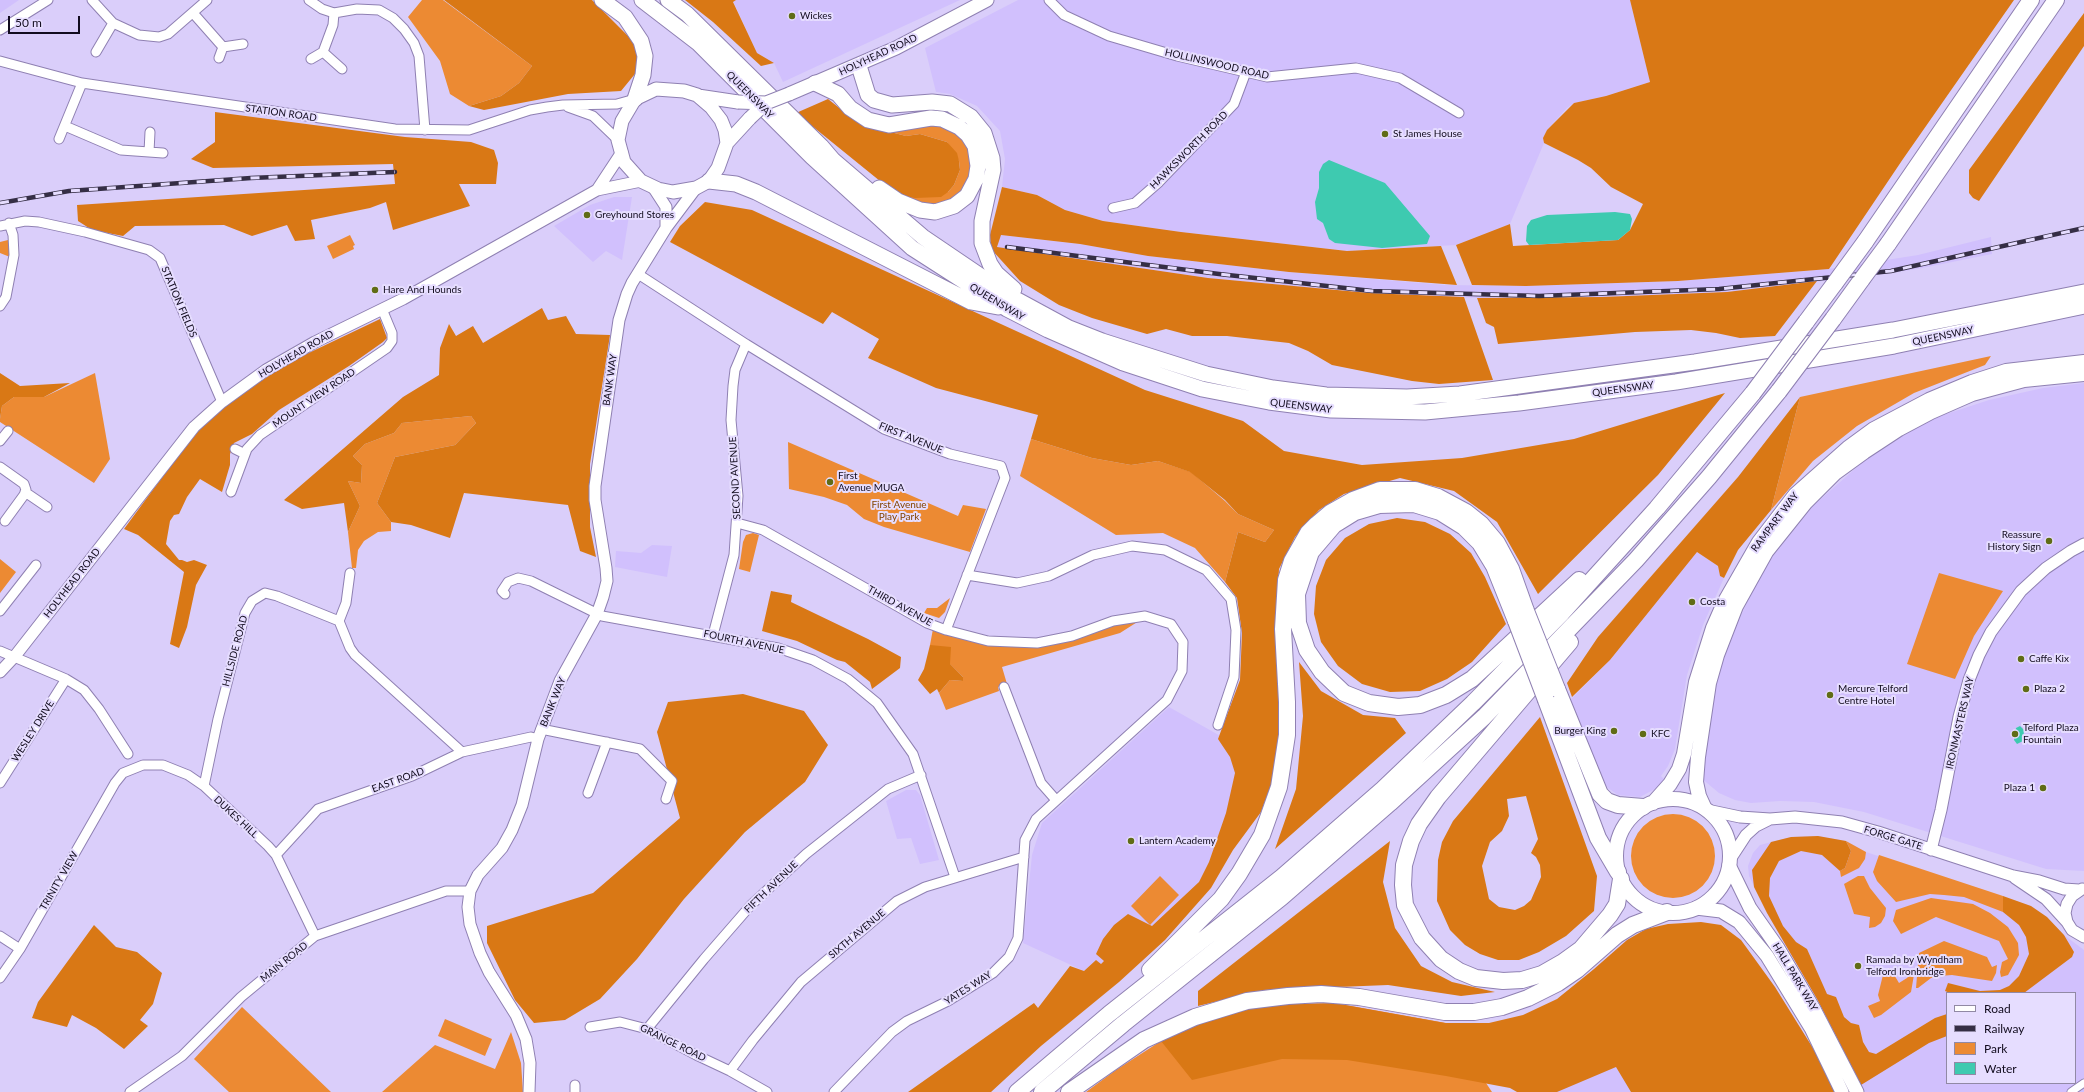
<!DOCTYPE html>
<style>
body{margin:0}
#map{position:relative;width:2084px;height:1092px;overflow:hidden;background:#dacefa;font-family:Lato,sans-serif}
canvas{display:block}
.legend{position:absolute;left:1946px;top:992px;width:130px;height:92px;box-sizing:border-box;background:#e6ddff;border:1px solid #9189a5;margin:0;padding:5px 7px;list-style:none;font-size:12px;color:#120c1e}
.legend li{display:flex;align-items:center;gap:8px;height:20px}
.legend b{width:20px;border:1px solid #9189a5}
.scale{position:absolute;left:8px;top:16px;width:72px;height:18px;box-sizing:border-box;border:2px solid #120c1e;border-top:0;padding-left:5px;font-size:12px;line-height:14px;white-space:nowrap;color:#120c1e;-webkit-text-stroke:3px #e6ddff;paint-order:stroke}
</style>
<div id="map">
<canvas width="2084" height="1092"></canvas>
<ul class="legend">
<li><b style="height:5px;background:#fff"></b>Road</li>
<li><b style="height:5px;background:#352e45"></b>Railway</li>
<li><b style="height:11px;background:#ec8a33"></b>Park</li>
<li><b style="height:11px;background:#3ecab0"></b>Water</li>
</ul>
<div class="scale">50 m</div>
</div>
<script>
const ctx = document.querySelector('canvas').getContext('2d');
ctx.lineJoin = 'round';
function fillPath(path, color) { ctx.fillStyle = color; ctx.fill(path, 'evenodd'); }
const toPath = rows => new Path2D(rows.map(r => 'M' + r).join(''));
function stroke(path, color, width, dash) { ctx.strokeStyle = color; ctx.lineWidth = width; ctx.lineCap = dash ? 'butt' : 'round'; ctx.setLineDash(dash || []); ctx.stroke(path); }
function drawText(font, color, halo, rows, align = 'center') {
  ctx.font = font + ' Lato,sans-serif'; ctx.lineWidth = 4; ctx.setLineDash([]); ctx.textBaseline = 'middle'; ctx.strokeStyle = halo; ctx.fillStyle = color; for (const [text, x, y, turn = 0] of rows) {
    ctx.save(); ctx.translate(x, y); ctx.rotate((+turn || 0) * Math.PI / 180); ctx.textAlign = isNaN(turn) ? turn : align; if (halo) ctx.strokeText(text, 0, 0); ctx.fillText(text, 0, 0); ctx.restore();
  }
}
fillPath(toPath([
 [0,0,19,0,0,13],
 [736,0,960,0,783,82,774,63,757,53,733,1],
 [1018,0,1630,0,1650,82,1606,96,1574,103,1567,108,1547,130,1543,138,1544,143,1510,224,1456,245,1347,251,1181,232,1103,221,1065,210,1037,195,1002,187,1005,159,1000,131,977,106,950,94,936,92,925,48],
 [1319,188,1329,239,1315,202],
 [614,197,632,197,622,260,606,251,593,262,554,226,590,205],
 [1000,235,1080,244,1148,256,1289,272,1446,285,1526,286,1678,281,1829,269,1918,255,1991,237,1992,254,1917,269,1875,275,1727,292,1602,297,1480,298,1369,293,1208,278,997,248],
 [2084,383,2084,871,2046,869,1864,812,1814,802,1780,801,1751,803,1735,800,1719,793,1701,778,1714,683,1727,644,1765,566,1814,505,1865,460,1928,420,1989,400,2043,388],
 [652,545,672,546,667,577,615,567,616,551,641,553],
 [1697,552,1718,566,1720,576,1724,578,1703,625,1687,675,1675,749,1668,766,1661,776,1665,780,1655,789,1640,797,1618,795,1608,788,1600,775,1567,703,1610,660],
 [1169,707,1247,751,1208,885,1139,941,1114,953,1101,964,1096,960,1084,971,1023,943,1032,855,1042,823],
 [906,790,916,790,920,795,939,860,920,864,911,838,897,839,886,801],
 [1818,836,1846,841,1866,852,2031,906,2047,917,2064,935,2084,950,2084,1092,1865,1092,1817,999,1767,913,1749,876,1748,866,1753,853,1760,845,1791,837],
 [1947,993,2075,993,2075,1083,1947,1083],
 [1620,1050,1642,1092,1554,1092]
]), '#d1c0fd');
fillPath(toPath([
 [422,0,443,0,532,66,519,83,501,96,469,106,450,94,440,61,408,17],
 [930,123,955,130,971,151,973,170,958,198,927,207,896,194,948,192,954,185,960,170,959,161,947,142,920,134,906,136,879,129],
 [350,235,355,245,353,246,354,249,333,259,327,246],
 [8,240,10,257,0,253,0,242],
 [1991,356,1985,365,1914,393,1857,426,1813,461,1771,510,1800,397],
 [95,373,110,459,94,483,0,422,0,419,2,406,14,397,44,397],
 [471,416,476,423,455,445,395,457,377,503,391,522,391,531,378,532,364,541,358,550,356,568,352,568,348,532,360,506,348,481,361,483,362,465,353,456,365,444,394,433,402,423],
 [1031,439,1092,458,1131,465,1158,461,1191,472,1225,501,1238,514,1274,530,1265,542,1238,532,1225,582,1195,548,1163,533,1116,535,1020,476],
 [788,442,958,516,963,505,986,509,970,552,884,527,864,519,847,505,824,497,789,489],
 [753,533,759,535,750,572,739,569,743,542,746,535],
 [0,559,16,572,0,593],
 [1939,573,2003,591,1974,636,1955,679,1907,664],
 [950,598,945,612,939,618,924,613,927,608,937,608],
 [1142,619,1120,633,1002,667,1007,684,998,687,999,691,946,710,939,693,950,680,963,681,963,677,930,645,933,629,1029,646,1115,623],
 '1631 856a42 42 0 1 1 84 0a42 42 0 1 1-84 0Z',
 [1846,841,1866,852,1865,859,1859,868,1841,877,1840,871,1845,868,1851,851],
 [1879,855,2003,896,2003,912,1964,897,1944,895,1930,894,1896,902,1877,881,1873,872],
 [1160,876,1179,895,1150,925,1131,906],
 [1858,876,1864,876,1870,888,1886,908,1885,916,1881,923,1875,927,1869,928,1870,917,1854,914,1844,884],
 [1931,898,1973,904,1990,913,2008,927,2018,943,2019,955,2008,975,2001,977,2000,972,2002,962,2008,959,1999,941,1936,917,1901,934,1893,921,1896,910],
 [1944,941,1987,957,1992,967,1997,965,1996,973,1992,981,1952,975,1939,976,1931,978,1918,988,1916,988,1919,953],
 [1890,968,1899,983,1907,978,1915,969,1911,992,1881,1015,1874,1018,1868,1006,1880,1001,1878,995,1884,971],
 [1334,1003,1446,1023,1492,1092,1086,1092,1116,1070,1161,1041],
 [242,1007,331,1092,229,1092,194,1059],
 [445,1019,492,1039,485,1056,438,1036],
 [511,1032,521,1063,523,1092,382,1092,435,1045,495,1069]
]), '#ec8a33');
fillPath(toPath([
 [444,0,592,0,635,43,639,69,621,91,568,94,484,110,469,106,501,96,519,83,532,66],
 [685,0,736,0,733,2,757,53,774,63,761,66,713,22],
 [1630,0,2014,0,1903,159,1829,269,1678,281,1526,286,1472,285,1456,245,1510,224,1513,246,1618,240,1630,230,1643,204,1611,187,1591,168,1578,160,1544,143,1543,138,1547,130,1574,103,1606,96,1650,82],
 [2084,13,2084,46,1979,201,1973,198,1969,193,1969,170],
 [828,99,848,115,879,129,906,136,920,134,947,142,957,153,959,161,960,170,954,185,948,192,941,197,915,198,896,194,796,113],
 [215,112,405,137,471,142,494,150,498,163,496,184,459,184,470,206,393,230,386,202,370,208,311,220,315,239,295,241,287,225,252,236,224,225,135,226,123,236,92,230,78,221,77,205,395,184,393,164,213,168,191,159,215,142],
 [1002,187,1037,195,1065,210,1103,221,1181,232,1347,251,1441,246,1457,285,1289,272,1148,256,1080,244,1001,235,997,247,1208,278,1369,293,1464,297,1493,380,1439,384,1412,381,1332,365,1308,351,1289,343,1227,336,1192,336,1166,329,1147,334,1092,318,1059,305,1020,281,991,249,990,235],
 [705,202,752,210,1145,390,1243,421,1284,451,1362,465,1462,458,1574,439,1725,393,1658,475,1538,594,1497,522,1454,491,1400,478,1344,494,1319,510,1295,537,1279,569,1277,603,1281,709,1274,777,1261,812,1233,850,1211,888,1165,940,1119,982,1041,1046,991,1092,908,1092,1034,1003,1038,1008,1070,966,1084,971,1096,960,1101,964,1104,961,1096,954,1103,939,1114,925,1128,914,1152,926,1199,882,1209,862,1226,813,1235,773,1230,757,1218,739,1240,680,1242,633,1237,598,1225,582,1238,532,1265,542,1274,530,1238,514,1225,500,1190,472,1158,461,1131,465,1092,458,1031,439,1038,415,936,388,868,358,879,339,832,312,823,324,670,242,680,226],
 [1817,281,1775,336,1740,338,1716,333,1691,330,1635,332,1498,344,1494,327,1486,323,1477,298,1602,297,1727,292],
 [542,308,548,320,566,316,576,334,610,335,590,464,590,527,596,557,580,551,568,505,464,493,450,538,411,525,391,522,377,503,395,457,455,445,476,423,471,416,402,423,394,433,365,444,353,456,362,465,361,483,348,481,360,506,348,532,344,503,302,509,284,500,403,397,439,375,440,348,449,324,456,336,473,326,483,343],
 [380,319,387,338,383,342,349,366,279,410,252,434,234,443,230,454,230,465,222,492,200,479,187,497,179,514,174,515,170,521,166,544,179,560,182,560,187,562,194,560,207,565,196,585,187,627,179,648,170,644,184,572,138,535,124,529,186,445,210,418,245,391,294,360],
 [0,373,20,386,70,383,44,397,14,397,2,406,0,419],
 [1800,397,1771,510,1738,550,1724,578,1720,576,1718,566,1697,552,1610,660,1572,697,1567,683,1598,637,1738,477],
 [1397,518,1425,522,1450,534,1471,553,1485,577,1506,624,1472,662,1447,679,1420,691,1390,692,1362,684,1338,666,1321,642,1314,614,1316,586,1326,560,1345,538,1369,524],
 [771,591,792,595,791,602,868,639,901,657,900,668,872,689,870,682,845,662,837,660,797,641,762,631],
 [930,645,951,647,950,664,963,677,963,681,950,680,939,693,937,689,930,694,918,680,924,669],
 [1299,662,1321,691,1363,715,1395,718,1406,733,1275,849,1296,789,1303,716],
 [743,694,804,711,828,745,805,782,745,832,684,899,637,959,600,999,565,1020,534,1023,515,1000,487,943,487,926,593,893,680,818,657,732,668,702],
 [1540,717,1597,876,1594,911,1566,936,1539,952,1519,960,1498,960,1480,954,1465,945,1450,930,1437,901,1438,860,1442,842,1453,821],
 [1526,796,1538,839,1531,853,1536,857,1540,865,1541,877,1531,900,1524,906,1515,910,1499,907,1489,899,1482,866,1490,842,1502,831,1509,816,1507,799],
 [1818,836,1846,841,1851,851,1845,868,1840,871,1822,855,1801,851,1779,861,1770,878,1769,896,1783,926,1796,942,1807,949,1827,994,1836,997,1844,1017,1851,1023,1859,1025,1863,1042,1869,1052,1876,1054,1935,1018,1947,1014,1947,1036,1929,1043,1861,1085,1817,999,1767,913,1754,887,1752,870,1771,842,1791,837],
 [1390,841,1383,882,1395,928,1421,966,1452,982,1495,992,1461,996,1388,985,1264,990,1198,1006,1198,991],
 [2003,896,2031,906,2047,917,2064,935,2074,952,2072,957,2024,993,1950,993,1945,991,1948,983,1980,991,2000,990,2009,986,2019,976,2029,954,2026,937,2019,925,2003,912],
 [1701,922,1721,925,1741,940,1775,987,1816,1053,1835,1092,1631,1092,1616,1067,1557,1092,1517,1092,1510,1088,1446,1076,1347,1060,1282,1059,1192,1080,1161,1041,1196,1023,1243,1009,1288,1004,1334,1003,1445,1023,1489,1023,1523,1015,1557,999,1594,969,1627,940,1646,929,1668,924],
 [94,925,116,947,137,952,162,973,153,1004,140,1020,148,1026,124,1049,96,1028,72,1015,67,1027,32,1018,38,1002]
]), '#d97815');
fillPath(toPath([
 [1329,160,1385,183,1430,236,1427,244,1382,248,1335,243,1329,239,1323,223,1317,219,1315,202,1319,188,1319,172,1323,164],
 [1615,212,1630,214,1632,219,1630,230,1618,240,1529,245,1526,241,1527,226,1531,220,1547,215],
 [2020,726,2024,730,2023,741,2017,744,2014,740,2016,728]
]), '#3ecab0');
const pedestrian = toPath([
 [2071,1092,2084,1083]
]);
const minor = toPath([
 [92,0,113,23,96,52],
 [309,0,322,9,334,13,357,9,379,10,393,18,404,29,414,43,419,56,425,130],
 [1049,0,1064,15,1109,36,1177,56,1267,77,1356,68,1400,78,1459,113],
 [193,13,223,47],
 [113,23,139,35,159,37,168,34,207,0],
 [0,30,48,0],
 [323,52,333,25,334,13],
 [219,58,223,47,243,44],
 [311,59,323,52,342,69],
 [0,61,82,83,395,129,469,130,530,110,547,107,563,105,617,104,635,99],
 [568,107,593,116,618,140],
 [65,126,121,150,163,153],
 [59,139,82,83],
 [149,152,150,132],
 [1113,208,1135,203,1159,182,1234,104,1246,72],
 [0,226,25,221,39,222,85,232,149,250,160,258,222,402],
 [638,274,746,344,884,429,950,454,1001,466,1005,478,946,630],
 [0,306,6,297,14,255,13,235,9,223],
 [0,441,8,431],
 [235,449,245,454],
 [0,467,24,484,26,490,24,495,5,521],
 [25,492,47,507],
 [231,492,247,449,260,435,387,348,392,341,392,333,382,309],
 [737,523,763,530,927,623,946,630,988,641,1037,643,1072,636,1113,621,1145,616,1171,624,1183,642,1182,671,1167,700,1036,819,1025,840,1018,938,1009,957,993,973,948,1001,907,1021,892,1032,834,1092],
 [967,575,1017,583,1049,576,1093,555,1132,546,1165,550,1206,570,1231,599,1236,630,1234,677,1218,725],
 [505,594,502,591,508,582,518,578,531,581,602,616,778,648,813,660,848,679,877,703,913,754,955,877],
 [0,611,36,565],
 [339,621,346,603,350,573],
 [713,635,734,555,738,496,731,420,733,386,735,370,746,344],
 [0,651,66,679,84,690,99,709,128,754],
 [1004,687,1041,783,1056,800],
 [541,729,640,749,672,781,666,799],
 [0,783,66,679],
 [204,786,218,719,245,613,252,601,265,593,277,596,339,621,350,648,355,655,462,752],
 [588,793,607,742],
 [276,855,318,809,412,776,462,752,531,737,538,739],
 [0,936,20,949],
 [0,978,20,949,115,783,123,773,143,765,163,765,188,775,204,786,268,846,276,855,315,936],
 [590,1027,620,1022,647,1029,696,1055,730,1071,767,1092],
 [647,1029,704,959,751,905,806,854,888,789,921,775],
 [730,1071,753,1040,801,982,897,901,925,887,1024,857],
 [575,1085,575,1092],
 [130,1092,182,1056,241,997,315,936,446,891,470,891]
]);
const tertiary = toPath([
 [653,187,666,207,666,228],
 [597,190,622,152],
 [0,672,15,656,194,427,222,402,266,370,315,342,403,299,597,190,641,181],
 [1707,810,1740,817,1770,819,1795,817,1842,822,1878,832,2013,876,2039,881,2064,889,2079,890],
 [1931,850,1941,810,1959,717,1969,680,1979,655,1991,632,2021,591,2046,568,2071,551,2084,544],
 [1729,861,1746,835,1756,826,1768,820],
 [2015,878,2046,899,2067,922],
 [2082,889,2072,896,2067,904,2065,913,2067,922,2072,930,2084,937],
 [529,1092,530,1063,526,1039,516,1015,489,972,480,953,470,924,468,907,470,891,478,875,502,848,512,830,522,805,538,739,560,681,597,614,603,597,607,581,606,568,595,500,595,486,619,320,627,294,632,283,666,228,696,188]
]);
const secondary = toPath([
 [656,89,684,91,697,95,711,107,721,120,725,130,727,143,718,168,709,181,696,188,673,192,658,189,641,181,624,162,618,140,622,121,635,99,656,89],
 [789,94,896,48,987,0],
 [698,96,738,102],
 [727,143,750,118],
 [1729,865,1750,908,1778,948,1814,1009,1857,1092],
 [1696,908,1721,911,1739,922,1767,956,1811,1028,1842,1092]
]);
const primary = toPath([
 '1616 856a57 57 0 1 1 114 0a57 57 0 1 1-114 0Z',
 [1653,803,1670,784,1679,769,1684,754,1696,682,1713,628,1724,603,1759,542,1795,495,1848,448,1874,429,1929,400,1972,382,2006,371,2084,362],
 [1704,807,1699,796,1696,782,1698,757,1709,683,1717,655,1736,606,1766,552,1806,502,1835,473,1864,452,1899,429,1931,412,1972,394,2024,380,2084,374]
]);
const trunk = toPath([
 [602,0,625,17,641,41,645,56,643,75,635,99],
 [642,0,698,43,812,157,912,248,1007,309,1048,330,1123,363,1202,389,1269,402,1331,410,1425,412,1519,403,1676,382,1894,346,2084,306],
 [668,0,687,14,821,146,833,160,923,237,1010,296,1069,328,1102,341,1206,374,1273,388,1326,395,1407,397,1460,394,1695,362,1893,330,2084,292],
 [859,66,868,95,874,100,892,105,932,102,950,104,971,117,984,133,992,158,993,170,982,221,982,243,990,264,996,273,1014,289],
 [815,83,838,94,850,108,868,120,889,125,931,118,942,119,959,127,968,135,975,146,978,166,976,179,967,196,954,206,935,212,920,210,898,201,879,188],
 [709,181,736,184,756,192,971,302,998,307]
]);
const motorway = toPath([
 [1865,242,2031,0],
 [1888,244,2056,0],
 [1833,319,1862,279],
 [1806,322,1835,283],
 [1516,621,1494,566,1480,543,1464,527,1440,512,1414,504,1379,505,1355,512,1334,525,1311,552,1297,594,1298,623,1307,650,1322,672,1344,693,1369,703,1398,707,1420,705,1446,695,1472,679,1579,580],
 [1570,642,1438,797,1419,824,1411,841,1404,865,1403,885,1405,905,1422,938,1441,959,1459,971,1476,978,1503,981,1522,980,1542,974,1563,962,1581,949,1610,915,1617,904,1621,879],
 [1557,689,1600,794,1607,801,1618,805,1643,807],
 [1546,700,1598,838,1618,872],
 [1150,970,1221,899,1239,874,1262,835,1279,787,1287,735,1287,702,1283,629,1286,580,1292,561,1308,533,1317,524,1330,513,1353,500,1380,490,1415,490,1438,497,1466,512,1481,524,1497,543,1511,569,1526,611],
 [1017,1092,1109,1014,1282,877,1383,789,1473,703,1562,613,1657,508,1753,393],
 [1042,1092,1123,1024,1282,897,1390,803,1484,717,1636,560,1709,477,1779,391],
 [1069,1092,1144,1040,1195,1017,1247,1001,1288,996,1321,994,1359,997,1445,1012,1474,1012,1502,1007,1528,998,1558,983,1577,970,1617,935,1633,925,1667,912]
]);
stroke(pedestrian, '#8f80b2', 9);
stroke(minor, '#8f80b2', 11);
stroke(tertiary, '#8f80b2', 13);
stroke(secondary, '#8f80b2', 15);
stroke(primary, '#8f80b2', 16);
stroke(trunk, '#8f80b2', 17);
stroke(motorway, '#8f80b2', 18);
stroke(pedestrian, '#fff', 7);
stroke(minor, '#fff', 9);
stroke(tertiary, '#fff', 11);
stroke(secondary, '#fff', 13);
stroke(primary, '#fff', 14);
stroke(trunk, '#fff', 15);
stroke(motorway, '#fff', 16);
const rail = toPath([
 [0,203,69,191,251,178,395,172],
 [1007,247,1219,274,1372,291,1539,296,1719,289,1891,271,2084,228]
]);
stroke(rail, '#352e45', 4.5);
stroke(rail, '#e6ddff', 3, [9]);
const secondaryBridge = toPath([
 [738,102,766,103],
 [750,118,766,103,789,94]
]);
const motorwayBridge = toPath([
 [1862,279,1888,244],
 [1835,283,1865,242],
 [1779,391,1833,319],
 [1753,393,1806,322],
 [1526,611,1557,689],
 [1516,621,1546,700]
]);
stroke(secondaryBridge, '#8f80b2', 15, []);
stroke(motorwayBridge, '#8f80b2', 18, []);
stroke(secondaryBridge, '#fff', 13);
stroke(motorwayBridge, '#fff', 16);
for (const [x, y, r, color] of [
 [792,16,4,"#606c15"],
 [1385,134,4,"#606c15"],
 [587,215,4,"#606c15"],
 [375,290,4,"#606c15"],
 [830,482,4,"#606c15"],
 [2049,541,4,"#606c15"],
 [1692,602,4,"#606c15"],
 [2021,659,4,"#606c15"],
 [2026,689,4,"#606c15"],
 [1830,695,4,"#606c15"],
 [1614,731,4,"#606c15"],
 [1643,734,4,"#606c15"],
 [2015,734,4,"#606c15"],
 [2043,788,4,"#606c15"],
 [1131,841,4,"#606c15"],
 [1858,966,4,"#606c15"]
]) { const dot = new Path2D(); dot.arc(x, y, r, 0, 2 * Math.PI); ctx.fillStyle = color; ctx.fill(dot); stroke(dot, '#e6ddff', 1.5); }
drawText('10px', '#120c1e', '#e6ddff', [
 ["Wickes",800,16],
 ["St James House",1393,134],
 ["Greyhound Stores",595,215],
 ["Hare And Hounds",383,290],
 ["First",838,476],
 ["Avenue MUGA",838,488],
 ["Reassure",2041,535,"right"],
 ["History Sign",2041,547,"right"],
 ["Costa",1700,602],
 ["Caffe Kix",2029,659],
 ["Mercure Telford",1838,689],
 ["Centre Hotel",1838,701],
 ["Plaza 2",2034,689],
 ["Telford Plaza",2023,728],
 ["Fountain",2023,740],
 ["Burger King",1606,731,"right"],
 ["KFC",1651,734],
 ["Plaza 1",2035,788,"right"],
 ["Lantern Academy",1139,841],
 ["Ramada by Wyndham",1866,960],
 ["Telford Ironbridge",1866,972]
], 'left');
drawText('10px', '#120c1e', '#e6ddff', [
 ["HOLYHEAD ROAD",878,55,-25],
 ["HOLLINSWOOD ROAD",1217,64,13],
 ["QUEENSWAY",750,95,45],
 ["STATION ROAD",281,113,8],
 ["HAWKSWORTH ROAD",1189,150,-45],
 ["STATION FIELDS",179,302,67],
 ["QUEENSWAY",997,302,31],
 ["QUEENSWAY",1943,336,-12],
 ["HOLYHEAD ROAD",296,354,-30],
 ["BANK WAY",610,380,-82],
 ["QUEENSWAY",1623,389,-8],
 ["MOUNT VIEW ROAD",314,398,-34],
 ["QUEENSWAY",1301,406,7],
 ["FIRST AVENUE",911,438,22],
 ["SECOND AVENUE",735,478,-93],
 ["RAMPART WAY",1775,522,-53],
 ["HOLYHEAD ROAD",72,583,-52],
 ["THIRD AVENUE",900,606,29],
 ["FOURTH AVENUE",744,642,12],
 ["HILLSIDE ROAD",235,651,-75],
 ["BANK WAY",553,702,-68],
 ["IRONMASTERS WAY",1960,723,-77],
 ["WESLEY DRIVE",33,731,-58],
 ["EAST ROAD",398,780,-20],
 ["DUKES HILL",236,817,43],
 ["FORGE GATE",1893,838,17],
 ["TRINITY VIEW",59,881,-60],
 ["FIFTH AVENUE",771,887,-44],
 ["SIXTH AVENUE",857,934,-40],
 ["MAIN ROAD",284,962,-39],
 ["HALL PARK WAY",1795,977,59],
 ["YATES WAY",968,988,-32],
 ["GRANGE ROAD",673,1043,26]
]);
drawText('10px', '#834400', '#e6ddff', [
 ["First Avenue",899,505],
 ["Play Park",899,517]
]);
</script>
